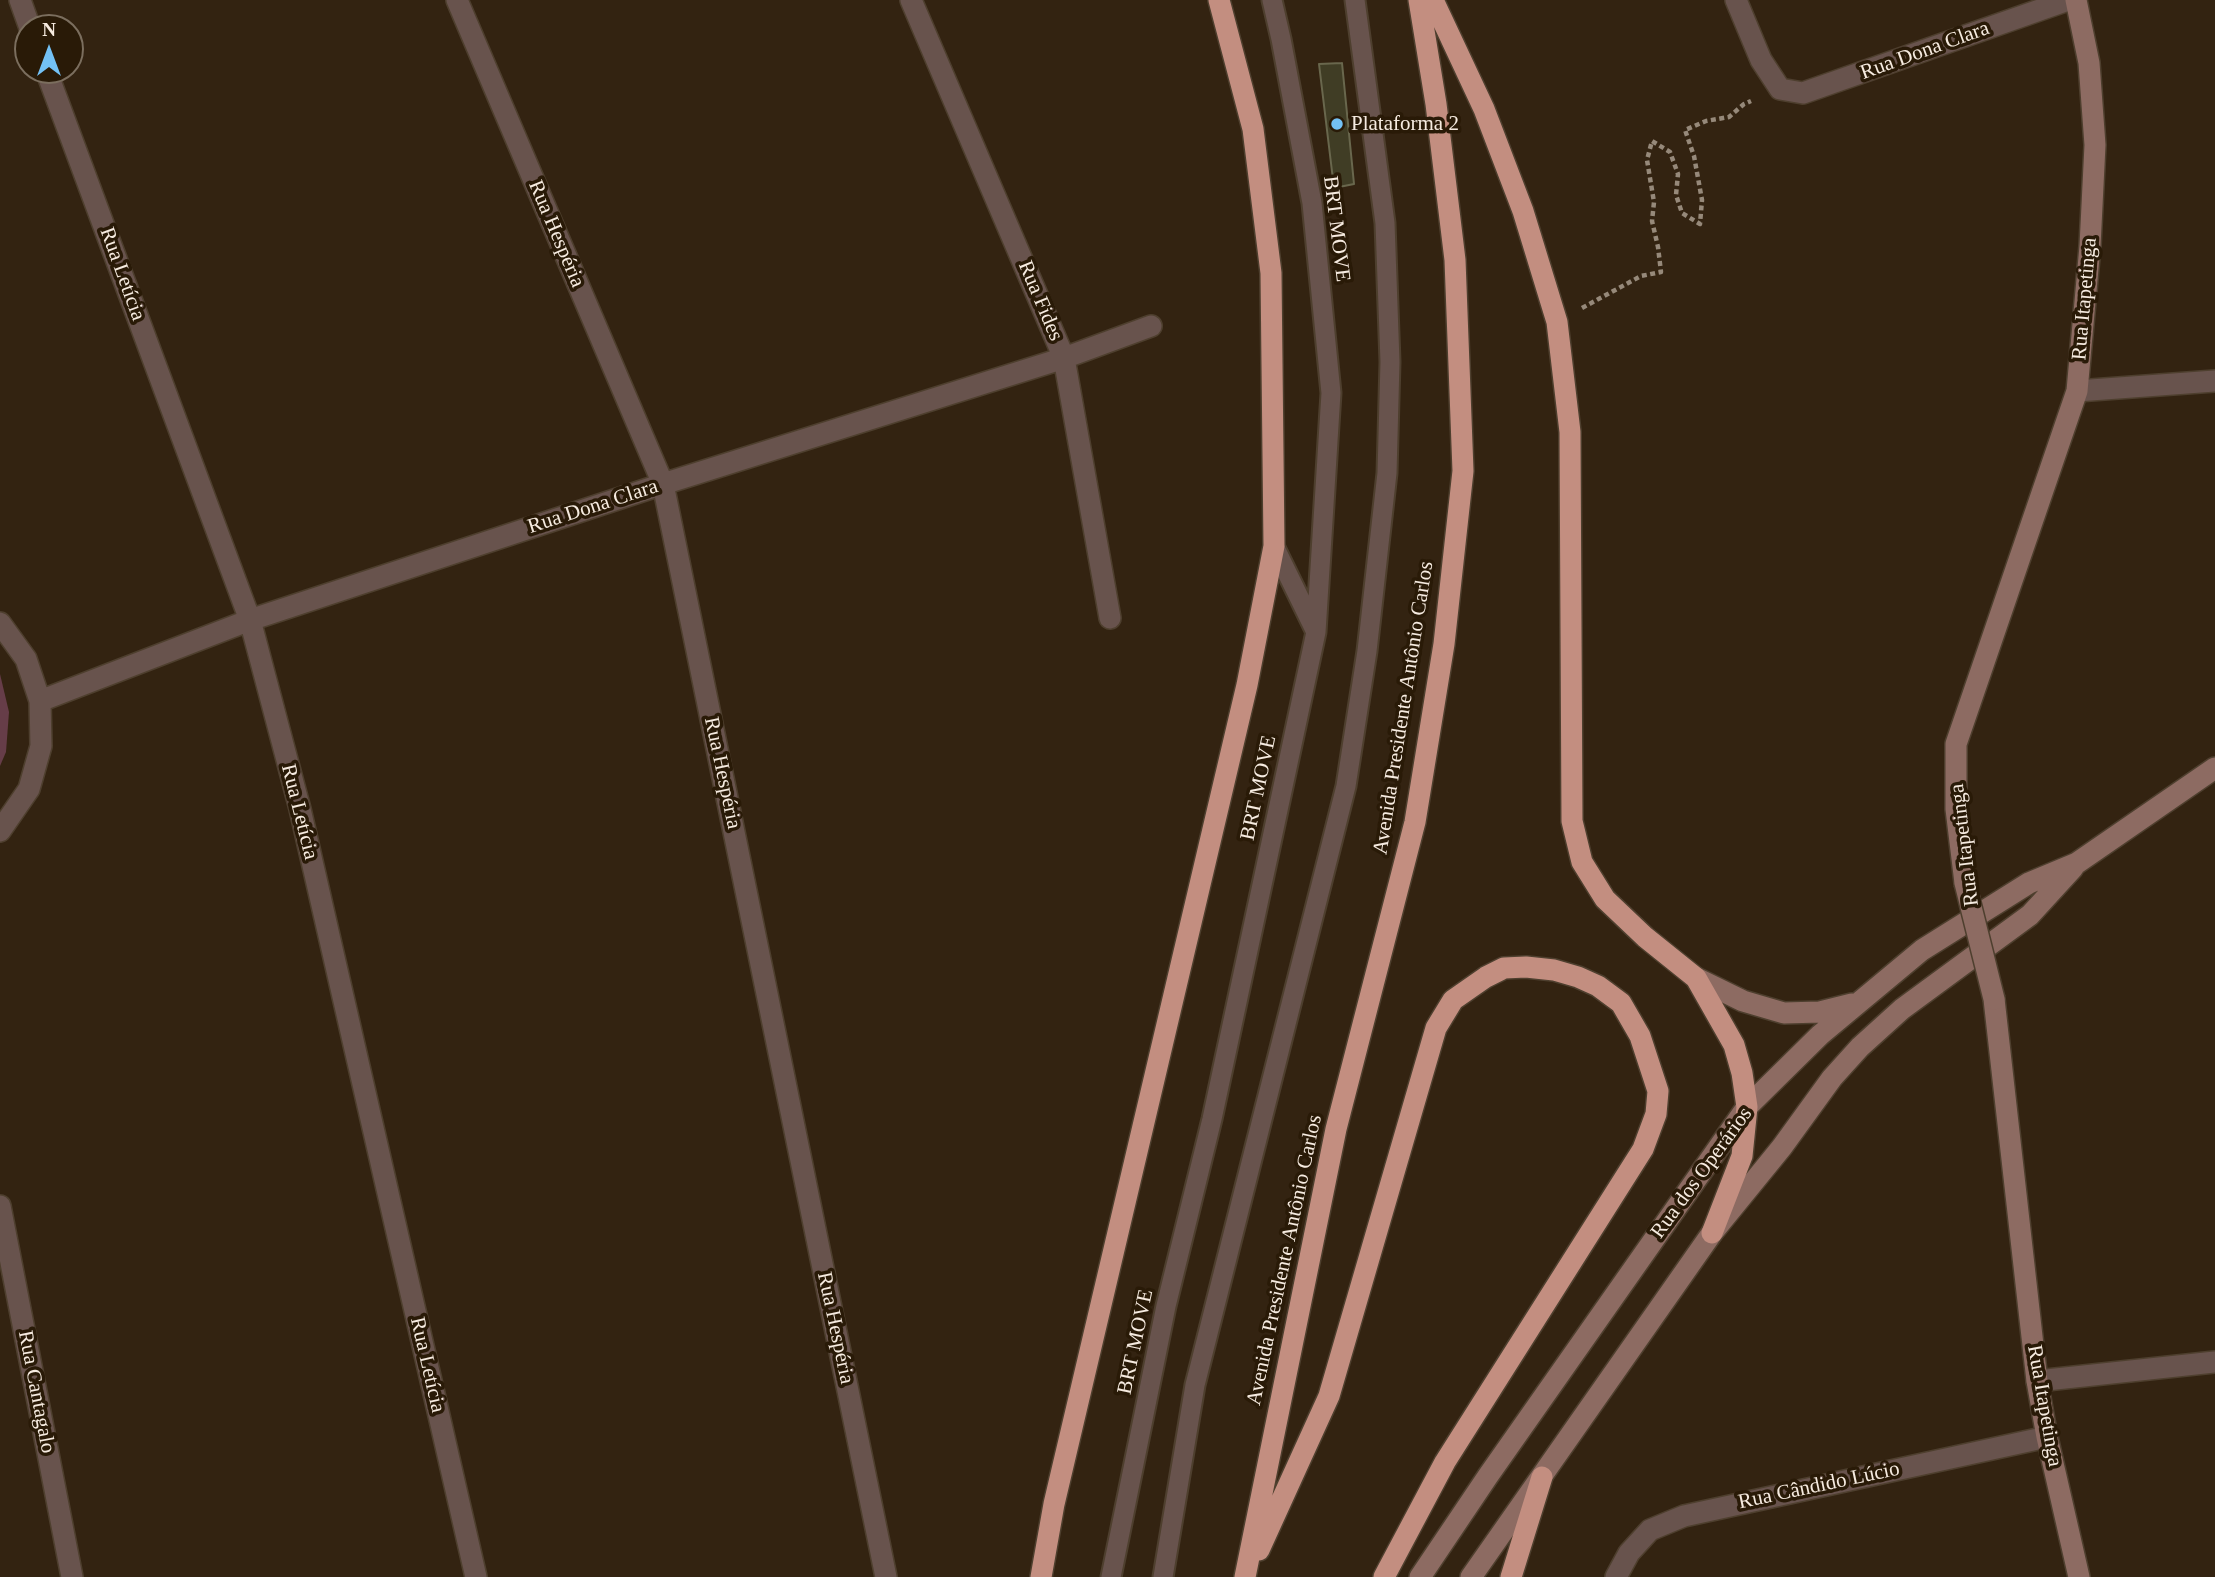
<!DOCTYPE html>
<meta charset="utf-8">
<style>
body{margin:0}
#map{position:relative;width:2215px;height:1577px;overflow:hidden;background:#332311;font-family:Georgia,serif}
canvas{display:block}
.north{position:absolute;left:14px;top:14px;width:70px;height:70px;box-sizing:border-box;background:#291a07;border:2px solid #7b6e5e;border-radius:50%;rotate:0deg;font-size:19px;font-weight:700;line-height:28px;text-align:center;color:#f6ebe0}
.north::after{content:'';display:block;margin:auto;width:24px;height:32px;background:#73c1f5;clip-path:polygon(50% 0,100% 100%,50% 72%,0 100%)}
</style>
<div id="map">
<canvas width="2215" height="1577"></canvas>
<div class="north">N</div>
</div>
<script>
const ctx = document.querySelector('canvas').getContext('2d');
ctx.lineJoin = 'round';
function fillPath(path, color) { ctx.fillStyle = color; ctx.fill(path, 'evenodd'); }
const toPath = rows => new Path2D(rows.map(r => 'M' + r).join(''));
function stroke(path, color, width, dash) { ctx.strokeStyle = color; ctx.lineWidth = width; ctx.lineCap = dash ? 'butt' : 'round'; ctx.setLineDash(dash || []); ctx.stroke(path); }
function drawText(font, color, halo, rows, align = 'center') {
  ctx.font = font + ' Georgia,serif'; ctx.lineWidth = 7; ctx.setLineDash([]); ctx.textBaseline = 'middle'; ctx.strokeStyle = halo; ctx.fillStyle = color; for (const [text, x, y, turn = 0] of rows) {
    ctx.save(); ctx.translate(x, y); ctx.rotate((+turn || 0) * Math.PI / 180); ctx.textAlign = isNaN(turn) ? turn : align; if (halo) ctx.strokeText(text, 0, 0); ctx.fillText(text, 0, 0); ctx.restore();
  }
}
fillPath(toPath([
 [0,674,9,712,6,752,0,766]
]), '#663d48');
const building = toPath([
 [1342,63,1354,184,1334,188,1319,64,1342,63]
]);
fillPath(building, '#403d25');
stroke(building, '#69674d', 2);
const lane = toPath([
 [1274,546,1315,630],
 [1111,1577,1166,1306,1212,1119,1316,632,1331,393,1312,203,1281,39,1272,0],
 [1163,1577,1195,1385,1346,786,1367,651,1387,473,1390,362,1385,223,1355,0]
]);
const street = toPath([
 [20,0,30,28],
 [457,0,663,484,886,1577],
 [911,0,1064,358,1110,618],
 [1736,0,1761,60,1780,89,1803,93,2068,0],
 [46,70,250,620,300,809,476,1577],
 [2077,391,2215,381],
 [0,623,26,659,40,701,41,746,29,789,0,831],
 [40,701,250,620,663,484,1064,358,1151,326],
 [0,1206,72,1577],
 [2037,1381,2215,1362],
 [1616,1577,1629,1553,1650,1530,1684,1516,2047,1437]
]);
const secondary = toPath([
 [1965,883,1956,809,1956,744,2077,391,2090,246,2095,145,2089,63,2076,0],
 [1696,978,1743,1001,1784,1013,1820,1012,1852,1004],
 [1994,999,2037,1381,2047,1437,2079,1577],
 [1420,1577,1488,1476,1747,1107,1820,1035,1922,950,2029,883,2077,863,2215,768],
 [1471,1577,1712,1233,1782,1147,1832,1078,1860,1047,1902,1009,2030,915,2073,868]
]);
const highway = toPath([
 [1433,0,1484,109,1523,211,1557,322,1570,432,1572,821,1582,862,1605,899,1645,937,1696,978,1734,1045,1742,1073,1747,1107,1742,1156,1712,1233],
 [1259,1550,1329,1396,1436,1028,1453,1000,1486,977,1504,968,1526,967,1554,970,1578,977,1598,986,1621,1003,1640,1036,1658,1091,1656,1114,1643,1149,1445,1462,1384,1577],
 [1041,1577,1054,1504,1247,685,1274,546,1271,273,1253,129,1219,0],
 [1245,1577,1336,1129,1415,822,1444,644,1463,471,1455,260,1436,104,1419,0],
 [1511,1577,1542,1477]
]);
stroke(lane, '#4e3f2e', 23);
stroke(street, '#4e3f2e', 24);
stroke(secondary, '#4e3f2e', 24);
stroke(highway, '#4e3f2e', 24);
stroke(toPath([
 [1582,308,1641,276,1661,272,1658,247,1652,221,1654,202,1647,160,1652,141,1670,152,1678,174,1676,195,1682,213,1700,224,1702,200,1694,156,1685,130,1706,121,1729,117,1744,104,1751,101]
]), '#96897a', 4.5, [5, 3.5]);
stroke(lane, '#68534d', 19);
stroke(street, '#68534d', 21);
stroke(secondary, '#8d6b62', 21);
stroke(highway, '#c38e80', 21);
const secondaryBridge = toPath([
 [1965,883,1994,999]
]);
stroke(secondaryBridge, '#4e3f2e', 24, []);
stroke(secondaryBridge, '#8d6b62', 21);
for (const [x, y, r, color] of [
 [1337,124,7,"#73c1f5"]
]) { const dot = new Path2D(); dot.arc(x, y, r, 0, 2 * Math.PI); ctx.fillStyle = color; ctx.fill(dot); stroke(dot, '#291a07', 2.5); }
drawText('21px', '#f6ebe0', '#291a07', [
 ["Rua Dona Clara",1925,51,-20],
 ["BRT MOVE",1336,229,83],
 ["Rua Hespéria",556,234,67],
 ["Rua Letícia",122,274,70],
 ["Rua Itapetinga",2085,299,-85],
 ["Rua Fides",1040,301,67],
 ["Rua Dona Clara",593,507,-18],
 ["Avenida Presidente Antônio Carlos",1404,708,-81],
 ["Rua Hespéria",722,773,78],
 ["BRT MOVE",1259,788,-78],
 ["Rua Letícia",299,812,76],
 ["Rua Itapetinga",1965,845,-97],
 ["Rua dos Operários",1702,1173,-54],
 ["Avenida Presidente Antônio Carlos",1285,1260,-78],
 ["Rua Hespéria",835,1328,78],
 ["BRT MOVE",1136,1342,-78],
 ["Rua Letícia",427,1365,77],
 ["Rua Cantagalo",36,1392,79],
 ["Rua Itapetinga",2044,1406,80],
 ["Rua Cândido Lúcio",1819,1486,-12]
]);
drawText('21px', '#f6ebe0', '#291a07', [
 ["Plataforma 2",1351,124]
], 'left');
</script>
